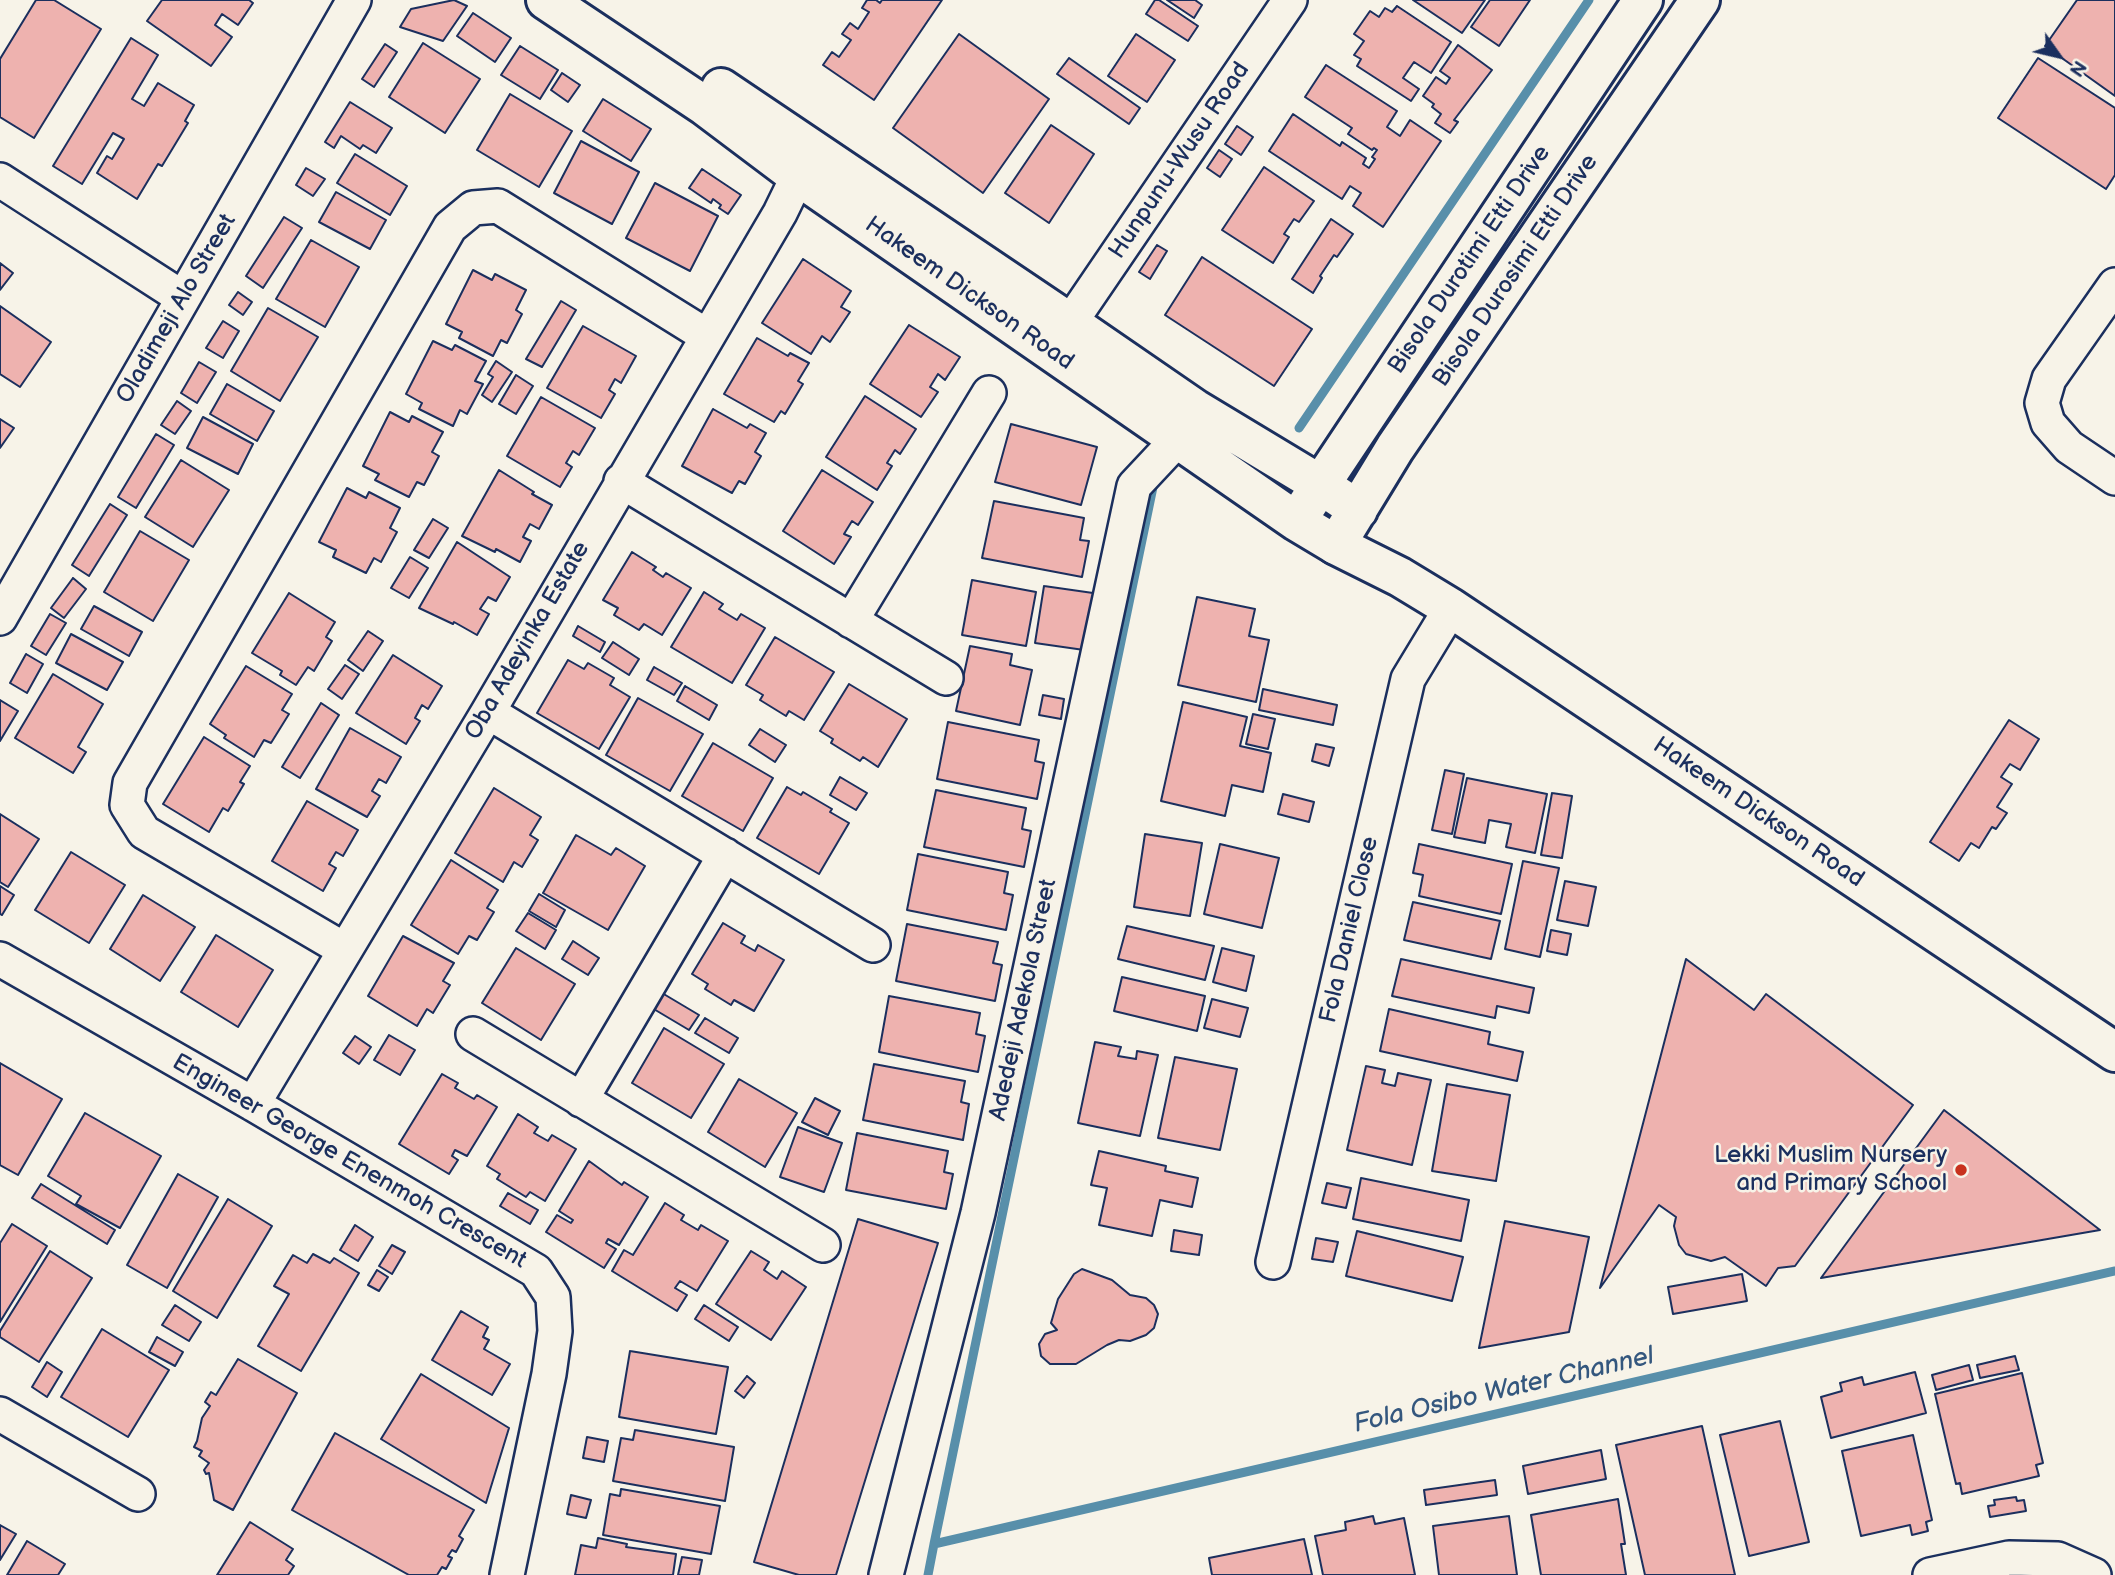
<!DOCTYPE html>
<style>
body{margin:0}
#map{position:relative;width:2115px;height:1575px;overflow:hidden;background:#f7f3e8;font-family:"Balsamiq Sans",sans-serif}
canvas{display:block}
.north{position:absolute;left:2024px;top:21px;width:70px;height:70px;-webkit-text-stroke:5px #f7f3e8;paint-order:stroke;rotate:124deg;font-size:19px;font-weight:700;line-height:28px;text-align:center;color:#1b2f5e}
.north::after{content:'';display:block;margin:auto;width:24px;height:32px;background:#1b2f5e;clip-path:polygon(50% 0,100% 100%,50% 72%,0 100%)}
</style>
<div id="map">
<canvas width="2115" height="1575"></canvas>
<div class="north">N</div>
</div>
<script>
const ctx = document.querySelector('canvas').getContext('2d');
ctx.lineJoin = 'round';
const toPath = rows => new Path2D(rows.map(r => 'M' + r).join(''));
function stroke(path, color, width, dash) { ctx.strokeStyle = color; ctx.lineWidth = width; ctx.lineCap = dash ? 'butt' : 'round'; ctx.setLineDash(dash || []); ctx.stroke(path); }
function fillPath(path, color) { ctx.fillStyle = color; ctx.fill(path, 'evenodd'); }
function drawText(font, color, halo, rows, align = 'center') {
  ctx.font = font + ' "Balsamiq Sans",sans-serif'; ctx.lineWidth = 5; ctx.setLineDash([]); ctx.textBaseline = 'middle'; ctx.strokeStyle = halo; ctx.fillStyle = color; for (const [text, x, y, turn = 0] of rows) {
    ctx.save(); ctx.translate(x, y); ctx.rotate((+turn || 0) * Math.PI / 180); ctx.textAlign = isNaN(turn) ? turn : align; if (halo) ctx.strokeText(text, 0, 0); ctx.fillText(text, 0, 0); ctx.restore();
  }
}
stroke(toPath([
 [1299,428,1589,0],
 [934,1544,1153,487],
 [928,1575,934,1544,2115,1271]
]), '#588faa', 9);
const building = toPath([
 [36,0,54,0,101,29,34,138,0,117,0,59,36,0],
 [162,0,249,0,253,3,238,25,222,14,215,25,232,37,211,66,147,21,162,0],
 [454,0,467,6,443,41,400,27,411,9,454,0],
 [867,0,876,0,880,3,882,0,942,0,874,100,823,65,832,52,839,57,851,40,842,34,850,23,858,29,869,12,862,8,867,0],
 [1155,0,1159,0,1198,26,1188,41,1146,14,1155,0],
 [1167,0,1195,0,1202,5,1194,18,1167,0],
 [1413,0,1485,0,1462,33,1413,0],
 [1490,0,1530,0,1499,46,1471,27,1490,0],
 [2077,0,2115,0,2115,96,2045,46,2077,0],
 [1397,6,1451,42,1431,73,1414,62,1403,78,1419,89,1411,101,1357,66,1361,59,1354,55,1364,41,1354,34,1370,11,1379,17,1385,8,1392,12,1397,6],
 [473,13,511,38,495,62,457,36,473,13],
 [959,34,1049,99,983,193,893,128,959,34],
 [1136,34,1175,60,1147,102,1108,76,1136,34],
 [131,38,158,55,132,99,144,106,158,83,194,105,185,121,188,123,162,166,158,164,137,199,97,173,107,156,112,159,124,139,113,133,82,184,53,166,131,38],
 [423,43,480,79,445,133,389,97,423,43],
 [385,44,397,52,374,87,362,79,385,44],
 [1458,45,1492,70,1454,120,1458,122,1450,133,1435,123,1441,114,1432,107,1434,104,1423,96,1436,77,1446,84,1450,78,1440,71,1458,45],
 [520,46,558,70,540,99,501,75,520,46],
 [1069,58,1140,108,1129,124,1057,74,1069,58],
 [2038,58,2115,108,2115,175,2106,189,1998,118,2038,58],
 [1326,65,1397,111,1387,127,1400,136,1410,120,1441,141,1383,227,1353,206,1361,193,1350,186,1342,199,1269,151,1293,114,1340,146,1342,142,1366,158,1363,164,1369,168,1375,159,1372,157,1377,150,1374,148,1372,150,1348,134,1352,128,1305,97,1326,65],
 [562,73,580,85,568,102,551,90,562,73],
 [510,94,572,131,539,187,477,150,510,94],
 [603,99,651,129,631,161,583,131,603,99],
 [350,102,392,128,376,153,363,145,360,149,341,136,334,148,325,142,350,102],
 [1051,125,1094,154,1049,223,1005,193,1051,125],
 [1237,126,1253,137,1241,155,1225,144,1237,126],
 [581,141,639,172,612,224,554,193,581,141],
 [1219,150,1232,159,1220,177,1207,168,1219,150],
 [355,154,407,186,390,215,337,183,355,154],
 [1264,167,1314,201,1299,222,1294,219,1284,234,1289,237,1273,263,1222,230,1264,167],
 [306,168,325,179,313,196,296,185,306,168],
 [702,169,741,195,728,214,719,208,721,205,713,199,711,203,689,188,702,169],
 [655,183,718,216,690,271,626,238,655,183],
 [336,192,386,220,370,249,319,222,336,192],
 [284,217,302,228,263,288,246,276,284,217],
 [1331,219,1353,234,1337,257,1334,255,1320,276,1322,278,1313,293,1292,279,1331,219],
 [311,240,359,267,325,327,276,299,311,240],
 [1157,245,1167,251,1150,279,1139,272,1157,245],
 [1202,257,1312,329,1274,386,1165,315,1202,257],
 [803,259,851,291,841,307,850,312,830,342,822,336,811,354,762,323,803,259],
 [0,263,13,273,0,290,0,263],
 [473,270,492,280,495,274,526,290,516,310,522,314,507,343,501,340,493,356,459,338,462,332,446,324,473,270],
 [238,292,252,302,243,315,229,305,238,292],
 [561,301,576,310,542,367,526,359,561,301],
 [0,306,51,342,20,387,0,374,0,306],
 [268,308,318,337,280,401,231,371,268,308],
 [223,321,239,331,223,358,206,348,223,321],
 [909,325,960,357,945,380,938,374,930,387,938,392,921,417,870,384,909,325],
 [583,326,636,356,621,383,615,379,609,390,615,394,601,418,547,388,583,326],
 [757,338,788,356,790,353,809,363,798,381,803,384,785,414,781,411,774,422,724,394,757,338],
 [433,341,452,350,455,345,486,361,475,381,483,384,467,414,460,410,453,426,419,409,422,403,406,394,433,341],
 [496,361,512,372,492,402,482,395,493,377,488,374,496,361],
 [199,362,216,372,197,403,181,393,199,362],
 [516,375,533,386,516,414,499,404,516,375],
 [227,384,274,411,257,441,210,414,227,384],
 [865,396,916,429,900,454,895,450,887,463,892,466,877,490,826,457,865,396],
 [541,397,595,428,579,455,573,451,566,463,572,467,560,487,507,456,541,397],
 [177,401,191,411,175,434,161,425,177,401],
 [713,409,747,428,750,424,766,433,755,452,761,456,745,484,739,481,732,493,682,466,713,409],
 [390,412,409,422,412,416,443,432,432,452,439,456,424,485,417,482,409,497,375,480,379,474,363,466,390,412],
 [203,417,253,444,238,474,187,448,203,417],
 [0,419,14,428,0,448,0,419],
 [1011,424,1097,447,1081,505,995,482,1011,424],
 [156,434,174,445,136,508,118,497,156,434],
 [181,460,229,490,193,547,145,517,181,460],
 [499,470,534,492,532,494,552,505,539,529,530,524,523,537,531,541,520,562,496,549,495,552,462,536,499,470],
 [822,470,873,502,858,525,852,521,844,534,851,537,834,564,783,531,822,470],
 [347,488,366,498,369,492,400,508,390,528,397,532,381,562,374,558,366,573,333,557,336,550,319,542,347,488],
 [994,501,1084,518,1080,540,1089,541,1082,577,982,558,994,501],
 [110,504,127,515,89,576,72,565,110,504],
 [433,519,448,528,429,558,414,550,433,519],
 [140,531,189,560,153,621,104,592,140,531],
 [457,542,510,577,496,601,488,597,480,609,489,614,477,635,454,622,453,624,419,608,457,542],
 [632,552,656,567,653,570,663,577,666,573,691,588,662,635,644,624,639,630,614,615,618,608,603,600,632,552],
 [410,557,428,568,409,598,391,588,410,557],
 [73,578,86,589,64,618,51,608,73,578],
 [972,580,1036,592,1026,646,962,635,972,580],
 [1044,586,1100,594,1091,651,1035,643,1044,586],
 [704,592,723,604,719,609,737,620,741,614,765,628,732,683,671,647,704,592],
 [289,593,335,622,326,637,332,641,314,671,308,667,296,685,280,675,282,671,252,653,289,593],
 [1197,597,1255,609,1249,636,1269,640,1256,702,1178,685,1197,597],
 [94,606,142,632,129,656,81,629,94,606],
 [50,614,66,623,46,655,31,646,50,614],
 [578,626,605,642,600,652,573,636,578,626],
 [368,631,383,641,363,671,348,660,368,631],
 [71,634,123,662,107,690,56,663,71,634],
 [775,637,834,672,804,720,789,711,786,716,760,700,763,695,746,685,775,637],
 [613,642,639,659,629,675,602,658,613,642],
 [970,646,1012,654,1010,665,1032,670,1020,725,956,711,970,646],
 [26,654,43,664,27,693,10,683,26,654],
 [393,655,442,686,428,709,422,705,415,718,420,721,406,744,356,713,393,655],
 [568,660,584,669,588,663,614,678,610,685,630,697,599,749,537,713,568,660],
 [345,665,359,674,342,699,328,689,345,665],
 [246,666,292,694,282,710,289,714,271,743,264,740,254,757,224,738,226,735,210,724,246,666],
 [654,667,682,683,674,695,647,680,654,667],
 [53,674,103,704,78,747,86,752,73,773,15,738,53,674],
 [849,684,907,719,878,767,863,757,860,761,831,743,833,739,820,731,849,684],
 [685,686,717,705,709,720,677,701,685,686],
 [1263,689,1337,705,1333,725,1259,710,1263,689],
 [1043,695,1064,699,1061,719,1039,715,1043,695],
 [638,698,703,734,670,791,606,755,638,698],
 [0,700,18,711,0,741,0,700],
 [1183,702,1247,717,1240,746,1271,753,1263,792,1232,785,1225,816,1161,801,1183,702],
 [321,703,339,715,300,778,282,767,321,703],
 [1253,714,1275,719,1268,749,1246,744,1253,714],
 [2009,720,2039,739,2020,770,2010,764,2001,777,2012,784,1997,807,2007,813,1996,829,1992,827,1979,848,1971,843,1959,861,1930,842,2009,720],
 [948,722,1039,740,1035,761,1044,763,1037,799,937,779,948,722],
 [350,728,401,757,386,783,379,779,372,791,380,796,367,817,316,789,350,728],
 [760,729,786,745,775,762,749,745,760,729],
 [204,737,250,766,240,782,244,784,228,811,223,808,209,832,163,804,204,737],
 [713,743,773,778,743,831,682,796,713,743],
 [1316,744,1334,748,1329,766,1312,761,1316,744],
 [1445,770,1464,774,1452,834,1432,830,1445,770],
 [840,777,867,793,856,810,830,795,840,777],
 [1467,778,1547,794,1535,853,1506,847,1511,824,1489,820,1485,843,1454,837,1467,778],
 [787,787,801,795,803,792,832,809,830,812,849,823,819,874,757,838,787,787],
 [494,788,541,817,530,835,538,840,522,867,514,862,503,882,455,853,494,788],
 [936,790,1026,808,1022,829,1031,831,1024,867,924,847,936,790],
 [1552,793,1572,796,1562,858,1541,855,1552,793],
 [1283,794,1314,802,1309,822,1278,814,1283,794],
 [307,801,358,830,343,856,336,852,329,864,336,868,323,891,272,861,307,801],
 [0,814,39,839,8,887,0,882,0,814],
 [1145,834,1202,843,1190,916,1134,907,1145,834],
 [576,835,611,855,616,848,645,866,608,930,543,893,576,835],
 [1220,844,1279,858,1262,928,1204,914,1220,844],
 [1419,844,1512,864,1501,914,1419,896,1423,875,1413,873,1419,844],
 [71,852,125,885,89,943,35,910,71,852],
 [918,854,1008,872,1004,893,1013,895,1006,930,907,910,918,854],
 [451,860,498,890,487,908,494,912,477,940,469,936,458,954,411,925,451,860],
 [1523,861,1559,868,1540,957,1505,949,1523,861],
 [1565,881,1596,887,1588,926,1557,920,1565,881],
 [0,886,14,895,2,915,0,914,0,886],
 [539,894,565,910,556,927,529,911,539,894],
 [143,895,195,927,160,981,110,949,143,895],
 [1413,902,1500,921,1491,959,1404,940,1413,902],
 [528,913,556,930,545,949,516,931,528,913],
 [723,923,745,936,741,943,755,951,758,945,784,960,754,1011,734,1000,731,1005,705,989,708,984,692,974,723,923],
 [907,924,998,942,993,963,1002,965,995,1001,896,981,907,924],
 [1127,926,1214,946,1205,980,1118,959,1127,926],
 [1551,930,1571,934,1567,955,1547,951,1551,930],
 [216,935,273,970,238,1027,181,992,216,935],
 [403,936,454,963,443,981,450,985,433,1013,427,1009,417,1026,368,996,403,936],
 [573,941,599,958,588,975,562,959,573,941],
 [516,948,575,984,541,1040,482,1003,516,948],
 [1222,948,1254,956,1246,991,1213,982,1222,948],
 [1401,959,1534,988,1529,1013,1497,1006,1495,1018,1392,996,1401,959],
 [1686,959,1754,1010,1766,994,1913,1105,1795,1266,1778,1268,1766,1286,1725,1257,1711,1261,1686,1254,1679,1245,1674,1226,1676,1217,1659,1205,1600,1288,1686,959],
 [1122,977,1205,996,1197,1031,1114,1011,1122,977],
 [657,990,699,1015,689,1030,647,1005,657,990],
 [889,996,980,1013,976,1034,985,1036,978,1072,879,1052,889,996],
 [1212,999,1248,1008,1240,1037,1204,1028,1212,999],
 [1389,1009,1490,1032,1488,1044,1523,1052,1517,1081,1380,1051,1389,1009],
 [705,1018,738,1038,729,1053,695,1033,705,1018],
 [664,1028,724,1064,691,1118,632,1083,664,1028],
 [389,1035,415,1050,400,1075,374,1060,389,1035],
 [355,1036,371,1047,359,1064,343,1053,355,1036],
 [1095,1042,1121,1047,1118,1056,1136,1059,1137,1051,1158,1055,1140,1136,1078,1123,1095,1042],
 [1175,1057,1237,1069,1220,1150,1158,1138,1175,1057],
 [0,1063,62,1099,18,1175,0,1165,0,1063],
 [874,1064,965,1081,961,1102,969,1104,963,1140,863,1120,874,1064],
 [1366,1066,1385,1070,1382,1083,1395,1086,1398,1073,1431,1080,1412,1165,1347,1150,1366,1066],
 [442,1074,458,1083,455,1088,474,1099,477,1095,497,1107,467,1156,455,1150,452,1156,458,1160,449,1174,399,1144,442,1074],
 [739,1079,797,1113,765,1167,708,1132,739,1079],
 [1447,1084,1510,1095,1496,1181,1432,1171,1447,1084],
 [815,1098,840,1111,828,1135,802,1122,815,1098],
 [1944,1110,2100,1230,1821,1278,1944,1110],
 [85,1113,161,1156,120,1228,76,1204,81,1196,48,1176,85,1113],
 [518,1114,538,1127,534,1133,548,1141,552,1135,576,1149,545,1201,530,1192,526,1197,497,1179,500,1174,487,1166,518,1114],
 [798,1127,842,1143,824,1192,780,1177,798,1127],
 [857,1133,948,1151,944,1172,953,1174,946,1209,846,1190,857,1133],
 [1099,1151,1166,1166,1165,1171,1198,1178,1192,1207,1160,1200,1152,1236,1099,1225,1107,1188,1091,1185,1099,1151],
 [589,1161,622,1185,624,1182,648,1197,619,1245,608,1239,606,1243,616,1249,604,1268,546,1232,557,1215,571,1223,573,1220,559,1211,589,1161],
 [178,1174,218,1197,167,1288,127,1265,178,1174],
 [1361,1178,1469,1200,1461,1241,1353,1219,1361,1178],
 [1327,1183,1351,1188,1346,1208,1322,1203,1327,1183],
 [41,1184,115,1230,107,1244,32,1198,41,1184],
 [508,1193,538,1210,530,1224,500,1206,508,1193],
 [228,1199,272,1226,217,1318,173,1291,228,1199],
 [665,1203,684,1215,681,1220,698,1230,701,1225,728,1241,697,1291,680,1281,675,1288,687,1295,677,1311,612,1271,624,1250,633,1255,665,1203],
 [858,1219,938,1243,836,1575,799,1575,754,1562,858,1219],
 [1505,1221,1589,1237,1569,1332,1479,1348,1505,1221],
 [12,1224,47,1246,0,1322,0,1243,12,1224],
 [355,1225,373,1237,358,1261,340,1250,355,1225],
 [1174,1230,1202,1235,1199,1255,1171,1251,1174,1230],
 [1357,1231,1463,1257,1452,1301,1346,1276,1357,1231],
 [1316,1238,1338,1242,1333,1262,1312,1259,1316,1238],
 [392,1245,405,1252,392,1274,379,1266,392,1245],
 [50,1251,92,1278,39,1362,0,1337,0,1331,50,1251],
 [751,1251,769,1262,764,1270,777,1279,782,1271,806,1287,771,1340,716,1304,751,1251],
 [313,1254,330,1263,334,1258,359,1273,301,1371,258,1346,289,1294,274,1286,293,1255,307,1263,313,1254],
 [1082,1269,1112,1280,1130,1295,1146,1298,1154,1305,1158,1314,1154,1328,1146,1335,1130,1341,1119,1340,1107,1345,1076,1364,1050,1364,1041,1356,1039,1344,1045,1334,1057,1330,1051,1323,1058,1299,1074,1274,1082,1269],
 [377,1270,388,1277,379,1291,368,1285,377,1270],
 [1742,1274,1747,1301,1673,1314,1668,1287,1742,1274],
 [175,1305,201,1322,189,1341,162,1325,175,1305],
 [704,1305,738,1327,729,1341,695,1319,704,1305],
 [461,1311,488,1327,483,1337,489,1340,484,1349,510,1364,492,1395,432,1360,461,1311],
 [102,1329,169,1370,128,1437,61,1397,102,1329],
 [157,1337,183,1352,175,1366,149,1352,157,1337],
 [630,1351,728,1367,716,1434,619,1417,630,1351],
 [2015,1356,2019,1370,1980,1378,1977,1365,2015,1356],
 [238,1359,297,1393,233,1510,214,1500,209,1473,206,1474,204,1470,209,1463,199,1456,202,1451,194,1447,197,1441,202,1418,210,1406,205,1402,211,1392,216,1395,238,1359],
 [47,1362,62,1372,47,1397,32,1387,47,1362],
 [1969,1365,1973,1380,1936,1390,1932,1375,1969,1365],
 [1915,1372,1926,1413,1831,1438,1821,1397,1842,1391,1840,1383,1862,1377,1864,1385,1915,1372],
 [2022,1373,2043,1463,2036,1465,2039,1476,1962,1494,1960,1483,1956,1484,1935,1394,2022,1373],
 [421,1374,509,1428,486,1503,381,1439,421,1374],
 [747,1376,755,1383,744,1398,735,1391,747,1376],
 [1780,1421,1809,1542,1749,1556,1720,1435,1780,1421],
 [1702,1426,1735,1575,1645,1575,1616,1445,1702,1426],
 [635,1430,734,1447,725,1501,613,1481,621,1438,633,1440,635,1430],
 [335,1433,474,1510,459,1536,463,1539,456,1552,452,1550,448,1556,452,1558,446,1569,442,1567,437,1575,409,1575,292,1510,335,1433],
 [1913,1435,1932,1520,1926,1522,1928,1531,1912,1535,1910,1525,1861,1536,1842,1451,1913,1435],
 [587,1437,608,1441,604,1462,583,1458,587,1437],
 [1601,1450,1606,1479,1528,1494,1523,1466,1601,1450],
 [1495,1480,1497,1495,1426,1505,1424,1490,1495,1480],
 [621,1489,720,1506,711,1554,603,1535,610,1494,620,1496,621,1489],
 [571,1495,591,1500,586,1518,567,1514,571,1495],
 [2016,1497,2017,1501,2024,1500,2026,1511,1990,1517,1988,1506,1995,1505,1994,1500,2016,1497],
 [1618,1499,1625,1544,1621,1544,1626,1575,1541,1575,1531,1515,1618,1499],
 [1373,1516,1375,1524,1404,1518,1415,1575,1323,1575,1315,1536,1346,1530,1345,1522,1373,1516],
 [1509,1516,1517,1575,1439,1575,1433,1526,1509,1516],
 [250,1522,293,1549,286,1560,294,1566,288,1575,217,1575,250,1522],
 [0,1525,16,1534,0,1560,0,1525],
 [598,1538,627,1544,626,1547,676,1554,673,1575,575,1575,581,1545,596,1548,598,1538],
 [1304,1539,1312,1575,1212,1575,1209,1558,1304,1539],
 [27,1541,65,1564,58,1575,7,1575,27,1541],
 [682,1557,702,1560,699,1575,678,1575,682,1557]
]);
fillPath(building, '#eeb2af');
stroke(building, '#1b2f5e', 2);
const minor = toPath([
 [0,180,183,298],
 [2115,285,2049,379,2042,403,2048,423,2069,447,2115,478],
 [1070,323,1290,0],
 [621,481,946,678],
 [0,618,354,0],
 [851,621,989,393],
 [488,712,873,945],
 [345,950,144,832,127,805,130,783,450,227,473,208,498,206,707,336],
 [0,959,253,1104,536,1271,553,1297,555,1331,549,1374,507,1575],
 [473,1034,823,1245],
 [581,1100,725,855],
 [253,1104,488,712,780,213,798,176],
 [1273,1262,1408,679,1451,608],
 [0,1414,138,1494],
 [886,1575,978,1213,1134,486,1178,439],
 [1930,1575,2009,1558,2058,1559,2094,1575]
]);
const tertiary = toPath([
 [1336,545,1400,577,1451,608,2115,1052]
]);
const secondary = toPath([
 [546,0,705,106,798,176,1296,521,1336,545,1395,448,1700,0],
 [721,88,1070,323,1195,409,1321,485,1358,510],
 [1307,505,1643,0]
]);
stroke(minor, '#1b2f5e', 38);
stroke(tertiary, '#1b2f5e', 44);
stroke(secondary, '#1b2f5e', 44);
stroke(minor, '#f7f3e8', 33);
stroke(tertiary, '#f7f3e8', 38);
stroke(secondary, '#f7f3e8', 38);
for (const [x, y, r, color] of [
 [1961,1170,7,"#c8321e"]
]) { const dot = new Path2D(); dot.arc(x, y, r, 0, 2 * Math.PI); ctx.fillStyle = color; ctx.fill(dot); stroke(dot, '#f7f3e8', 2.5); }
drawText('24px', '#1b2f5e', '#f7f3e8', [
 ["Hunpunu-Wusu Road",1180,161,-56],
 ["Bisola Durotimi Etti Drive",1470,260,-56],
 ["Bisola Durosimi Etti Drive",1516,271,-56],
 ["Hakeem Dickson Road",969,294,35],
 ["Oladimeji Alo Street",177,309,-60],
 ["Oba Adeyinka Estate",528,641,-60],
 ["Hakeem Dickson Road",1758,813,34],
 ["Fola Daniel Close",1350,930,-77],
 ["Adedeji Adekola Street",1024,1000,-78],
 ["Engineer George Enenmoh Crescent",349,1162,30]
]);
drawText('24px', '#1b2f5e', '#f7f3e8', [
 ["Lekki Muslim Nursery",1947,1156],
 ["and Primary School",1947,1184]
], 'right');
drawText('italic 26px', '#34577e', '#f7f3e8', [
 ["Fola Osibo Water Channel",1504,1391,-13]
]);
</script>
